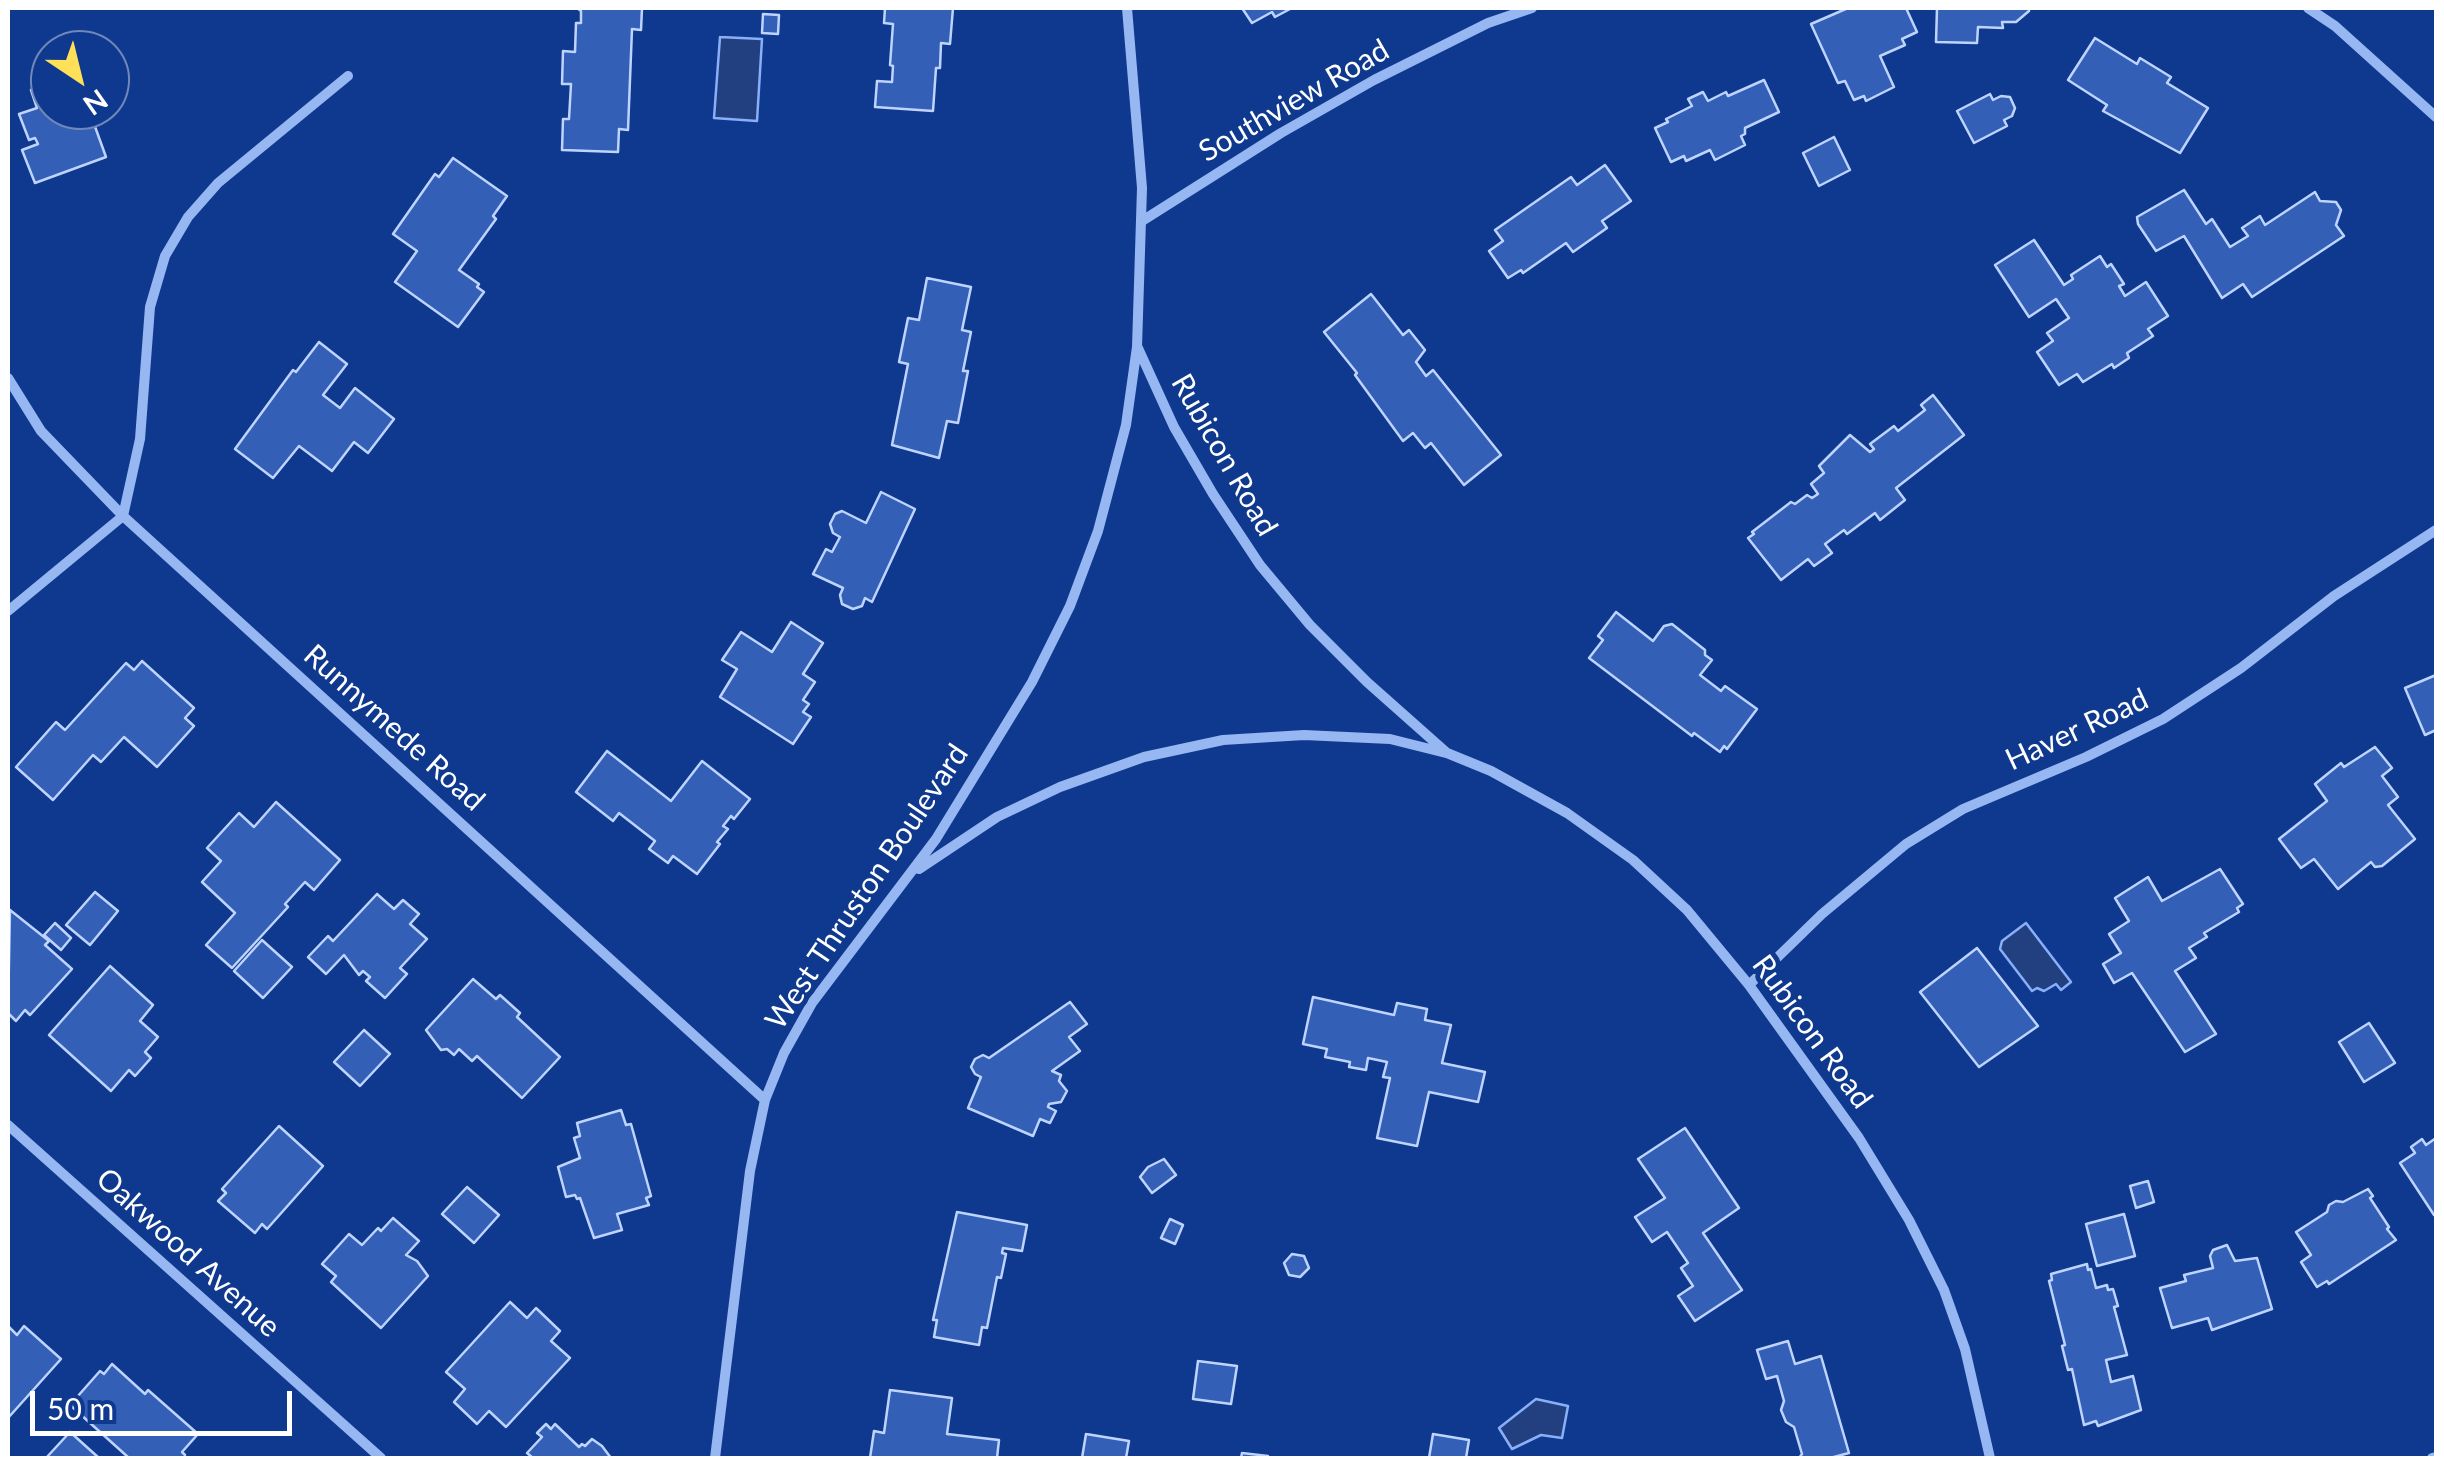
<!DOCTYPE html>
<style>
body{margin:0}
#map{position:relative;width:2444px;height:1466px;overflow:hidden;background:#0f398e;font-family:Lato,sans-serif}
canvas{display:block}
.frame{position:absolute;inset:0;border:10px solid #fff;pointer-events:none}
.north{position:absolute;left:30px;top:30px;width:100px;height:100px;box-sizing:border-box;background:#0f398e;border:2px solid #6f88bb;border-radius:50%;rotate:145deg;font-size:28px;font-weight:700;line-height:40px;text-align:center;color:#fff}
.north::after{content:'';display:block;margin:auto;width:35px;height:45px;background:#ffe159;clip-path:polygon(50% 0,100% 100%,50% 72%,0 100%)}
.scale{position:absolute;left:30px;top:1391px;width:262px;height:45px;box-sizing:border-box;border:5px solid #fff;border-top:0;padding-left:12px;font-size:30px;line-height:35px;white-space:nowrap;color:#fff;-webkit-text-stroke:8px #0f398e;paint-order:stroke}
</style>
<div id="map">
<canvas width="2444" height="1466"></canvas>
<div class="frame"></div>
<div class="north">N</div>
<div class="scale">50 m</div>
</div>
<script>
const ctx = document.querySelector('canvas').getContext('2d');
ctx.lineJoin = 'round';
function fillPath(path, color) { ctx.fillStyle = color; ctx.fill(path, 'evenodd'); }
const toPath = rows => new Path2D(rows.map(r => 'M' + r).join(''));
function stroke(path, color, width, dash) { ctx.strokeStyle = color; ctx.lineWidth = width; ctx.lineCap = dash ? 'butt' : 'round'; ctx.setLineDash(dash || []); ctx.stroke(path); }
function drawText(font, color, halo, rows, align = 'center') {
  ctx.font = font + ' Lato,sans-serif'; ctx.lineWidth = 10; ctx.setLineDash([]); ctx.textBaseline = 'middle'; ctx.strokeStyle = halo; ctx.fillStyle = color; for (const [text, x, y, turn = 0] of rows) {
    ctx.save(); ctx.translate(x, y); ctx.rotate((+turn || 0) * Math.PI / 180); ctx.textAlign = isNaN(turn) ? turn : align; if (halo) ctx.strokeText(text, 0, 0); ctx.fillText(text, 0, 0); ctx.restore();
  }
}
const water = toPath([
 [720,37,762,39,757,121,714,118,720,37],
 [2026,923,2071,982,2061,990,2056,984,2044,991,2037,988,2032,991,2000,949,2002,941,2026,923],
 [1536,1399,1568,1406,1562,1438,1541,1435,1512,1449,1499,1428,1536,1399]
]);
fillPath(water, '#224080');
stroke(water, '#88aff7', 2.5);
const building = toPath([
 [577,8,642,8,641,30,632,29,628,130,619,129,618,152,562,150,563,119,569,119,571,84,562,84,563,51,575,52,576,23,581,23,581,11,577,8],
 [885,8,953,8,950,44,941,43,940,68,936,68,933,111,875,107,877,81,892,82,893,66,890,65,893,24,884,23,885,8],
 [1242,8,1290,8,1290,9,1275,17,1272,12,1252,23,1242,8],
 [1848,8,1906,8,1917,32,1902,39,1905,45,1880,56,1894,87,1866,101,1864,96,1854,100,1845,81,1838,83,1811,24,1848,8],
 [1937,8,2029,8,2029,11,2016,22,2002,22,2003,28,1978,27,1977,43,1936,42,1937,8],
 [763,14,779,15,778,34,762,33,763,14],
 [2095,38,2137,64,2140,58,2171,77,2167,83,2208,108,2180,153,2103,111,2107,105,2068,80,2095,38],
 [1764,80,1779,112,1745,128,1745,134,1741,136,1745,145,1715,160,1710,150,1686,161,1684,156,1671,162,1655,128,1668,122,1666,119,1692,106,1688,99,1703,92,1708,101,1726,92,1728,96,1764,80],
 [50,83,50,110,89,110,106,157,35,183,22,150,38,144,35,138,29,140,19,114,37,108,31,90,50,83],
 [1990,94,1993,100,2001,96,2010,97,2015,108,2012,116,2004,120,2007,126,1974,143,1957,111,1990,94],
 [1834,137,1850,170,1819,186,1803,153,1834,137],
 [453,158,507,196,493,216,496,219,459,270,479,284,477,287,484,292,458,327,395,282,417,251,393,234,435,174,439,177,453,158],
 [1605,165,1631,201,1602,221,1607,228,1573,252,1566,243,1523,273,1521,270,1508,278,1489,251,1503,241,1495,230,1571,177,1577,185,1605,165],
 [2184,190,2206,224,2212,219,2230,247,2248,236,2242,228,2260,216,2265,225,2315,192,2320,201,2336,202,2341,210,2336,225,2344,236,2252,297,2243,284,2222,298,2184,236,2156,251,2138,224,2137,217,2184,190],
 [2034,240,2064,285,2073,279,2071,275,2100,256,2107,267,2111,264,2124,284,2119,286,2125,296,2146,282,2168,316,2148,329,2153,336,2127,353,2129,358,2114,368,2112,364,2083,382,2077,374,2059,385,2037,352,2053,341,2047,333,2069,318,2056,299,2029,317,1995,265,2034,240],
 [927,278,971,287,962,330,971,332,963,371,968,371,958,423,947,421,939,458,892,445,908,364,899,362,908,318,919,320,927,278],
 [1371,294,1403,335,1409,330,1425,350,1416,362,1426,376,1433,370,1501,455,1464,485,1431,443,1425,448,1413,433,1403,441,1355,375,1357,373,1324,332,1371,294],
 [319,342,347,364,323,395,340,408,355,388,394,419,368,453,354,442,332,471,299,446,273,478,235,449,293,370,296,372,319,342],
 [1933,395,1964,435,1896,488,1905,500,1880,520,1875,513,1847,534,1844,530,1825,544,1832,553,1814,566,1808,559,1781,580,1748,538,1754,534,1752,532,1791,502,1795,504,1807,495,1812,498,1818,494,1811,484,1824,473,1819,466,1850,435,1870,452,1874,449,1870,444,1894,426,1898,431,1925,410,1921,405,1933,395],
 [881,492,915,509,872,602,865,598,862,606,853,609,842,604,840,595,843,588,813,574,826,549,832,552,840,537,833,533,830,524,835,514,842,511,866,523,881,492],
 [1616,612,1653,641,1664,626,1672,624,1705,650,1705,655,1712,660,1700,675,1721,691,1725,686,1757,709,1727,749,1724,746,1720,752,1694,733,1692,736,1589,658,1603,640,1598,636,1616,612],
 [791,622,823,643,803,674,815,682,803,700,809,704,803,712,811,717,793,744,720,697,737,669,722,660,741,632,772,652,791,622],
 [142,661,194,708,185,718,194,726,157,767,124,737,101,762,93,755,53,800,16,767,56,722,65,730,126,663,134,670,142,661],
 [2436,675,2436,730,2425,735,2405,688,2436,675],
 [2375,747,2392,768,2382,776,2398,797,2388,805,2415,839,2382,866,2375,867,2371,862,2338,889,2314,859,2301,868,2279,839,2327,801,2315,784,2341,763,2344,767,2375,747],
 [607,751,671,801,702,761,750,799,734,819,731,816,723,826,728,829,717,842,720,844,697,874,673,856,668,863,649,849,655,841,619,813,613,821,576,792,607,751],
 [276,802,340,860,314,890,305,882,285,904,288,907,232,968,206,945,235,913,202,882,221,861,207,848,239,813,254,827,276,802],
 [2220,869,2243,904,2237,908,2239,912,2204,933,2207,937,2189,948,2196,958,2175,971,2216,1034,2185,1052,2132,973,2114,983,2103,964,2121,953,2109,934,2129,921,2115,898,2148,877,2162,901,2220,869],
 [95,892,118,911,90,945,66,925,95,892],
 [377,894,394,909,403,900,419,914,410,924,427,939,400,968,407,974,385,998,366,981,370,977,363,971,359,975,344,955,326,974,308,957,328,936,333,941,377,894],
 [10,910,49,941,45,945,72,969,30,1015,25,1010,16,1021,8,1013,10,910],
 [55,923,71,938,61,950,44,935,55,923],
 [262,940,292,967,263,998,234,971,262,940],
 [1977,948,2038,1026,1979,1067,1920,992,1977,948],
 [110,966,153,1005,140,1021,158,1037,145,1052,151,1058,135,1076,129,1070,111,1091,49,1035,110,966],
 [473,979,496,999,500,995,520,1013,517,1017,560,1057,522,1098,477,1056,472,1061,459,1049,454,1055,447,1049,441,1050,426,1030,473,979],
 [1313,997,1394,1015,1397,1003,1427,1009,1425,1020,1451,1025,1442,1063,1485,1072,1478,1102,1429,1092,1417,1146,1377,1138,1390,1078,1383,1077,1387,1062,1368,1058,1366,1070,1349,1067,1350,1062,1325,1057,1327,1049,1303,1044,1313,997],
 [1070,1002,1087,1024,1069,1037,1080,1051,1052,1071,1061,1075,1059,1081,1067,1091,1061,1102,1049,1104,1048,1107,1056,1111,1050,1123,1040,1119,1033,1136,968,1108,981,1077,975,1074,971,1067,975,1059,983,1055,989,1058,1070,1002],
 [2369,1023,2395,1063,2364,1082,2339,1042,2369,1023],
 [364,1030,390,1054,360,1086,334,1062,364,1030],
 [621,1110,626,1125,631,1124,651,1196,646,1198,649,1205,617,1214,622,1230,594,1238,580,1198,577,1199,575,1195,566,1197,558,1167,580,1158,574,1138,580,1136,577,1123,621,1110],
 [279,1126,323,1166,267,1229,262,1224,255,1233,218,1201,226,1193,222,1189,279,1126],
 [1685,1128,1739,1208,1703,1233,1742,1290,1695,1321,1678,1296,1693,1286,1681,1268,1688,1263,1667,1232,1652,1242,1635,1217,1665,1198,1638,1159,1685,1128],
 [2436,1138,2436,1213,2434,1215,2400,1163,2415,1153,2411,1147,2422,1139,2426,1145,2436,1138],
 [1164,1159,1176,1175,1152,1193,1140,1177,1148,1167,1164,1159],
 [2148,1181,2154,1202,2136,1208,2130,1186,2148,1181],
 [467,1187,499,1215,474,1243,442,1214,467,1187],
 [2368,1189,2373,1196,2370,1198,2389,1227,2387,1229,2396,1240,2329,1284,2327,1281,2317,1287,2301,1262,2311,1255,2296,1232,2327,1212,2329,1205,2336,1201,2343,1202,2368,1189],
 [957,1212,1027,1225,1022,1251,1003,1248,1002,1253,1006,1254,1001,1278,997,1277,987,1328,982,1327,979,1345,934,1337,937,1320,933,1320,957,1212],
 [2124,1214,2135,1256,2097,1266,2086,1224,2124,1214],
 [393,1218,419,1241,406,1255,417,1261,428,1276,381,1328,331,1282,336,1276,322,1264,349,1234,362,1245,378,1228,381,1231,393,1218],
 [1170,1219,1183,1225,1175,1244,1161,1238,1170,1219],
 [2227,1245,2235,1261,2257,1258,2272,1309,2212,1330,2208,1318,2172,1328,2160,1288,2186,1281,2184,1275,2213,1268,2210,1256,2213,1250,2227,1245],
 [1292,1254,1304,1256,1309,1268,1300,1277,1289,1275,1284,1263,1292,1254],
 [2087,1264,2088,1270,2091,1269,2096,1288,2107,1285,2108,1290,2113,1289,2118,1306,2114,1307,2127,1355,2106,1360,2111,1382,2133,1376,2141,1410,2098,1426,2096,1421,2084,1425,2072,1369,2068,1370,2062,1346,2065,1345,2049,1281,2052,1280,2051,1274,2087,1264],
 [510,1302,527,1318,536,1308,560,1331,551,1341,570,1358,506,1427,489,1411,477,1424,454,1402,465,1389,446,1372,510,1302],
 [8,1326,17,1335,24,1326,61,1359,8,1418,8,1326],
 [1788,1341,1795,1364,1821,1356,1849,1453,1830,1458,1799,1458,1802,1454,1794,1427,1786,1422,1781,1410,1784,1401,1777,1376,1766,1379,1757,1350,1788,1341],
 [1198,1361,1237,1366,1231,1404,1193,1399,1198,1361],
 [112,1364,145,1394,148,1390,198,1434,182,1452,185,1455,182,1458,129,1458,70,1405,100,1371,104,1374,112,1364],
 [890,1390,952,1398,947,1434,999,1440,997,1458,870,1458,874,1431,884,1433,890,1390],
 [546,1424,551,1429,555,1424,579,1447,582,1444,585,1446,592,1439,602,1446,611,1458,533,1458,527,1453,542,1437,537,1433,546,1424],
 [70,1432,99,1458,46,1458,70,1432],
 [1086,1434,1129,1441,1126,1458,1082,1458,1086,1434],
 [1433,1434,1469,1440,1466,1458,1429,1458,1433,1434],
 [1242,1453,1268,1456,1268,1458,1241,1458,1242,1453]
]);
fillPath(building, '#335fb6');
stroke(building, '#bed4fe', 2.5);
stroke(toPath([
 [2308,8,2335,26,2436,117],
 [1142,221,1281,133,1374,80,1488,23,1532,8],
 [1138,348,1174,427,1213,494,1260,565,1310,625,1367,682,1447,753,1491,771,1567,813,1633,860,1687,910,1749,985,1859,1138,1909,1220,1944,1290,1965,1349,1990,1458],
 [8,378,41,431,123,516,765,1100],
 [8,611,123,516,140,439,150,307,165,256,188,217,218,183,348,76],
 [919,869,997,817,1060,787,1144,757,1223,740,1304,735,1390,739,1446,753],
 [1749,985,1822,914,1906,844,1963,809,2086,757,2163,719,2241,668,2334,596,2436,530],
 [8,1125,381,1458],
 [715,1458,750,1171,765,1100,784,1053,812,1003,936,839,1032,682,1070,606,1098,531,1126,425,1137,347,1142,188,1127,8],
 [2432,1458,2436,1457]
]), '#97b7f3', 10);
drawText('30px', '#fff', '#0f398e', [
 ["Southview Road",1294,101,-30],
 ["Rubicon Road",1224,455,60],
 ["Runnymede Road",394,728,42],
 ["Haver Road",2077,730,-25],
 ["West Thruston Boulevard",867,887,-56],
 ["Rubicon Road",1812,1032,54],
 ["Oakwood Avenue",188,1253,42]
]);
</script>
